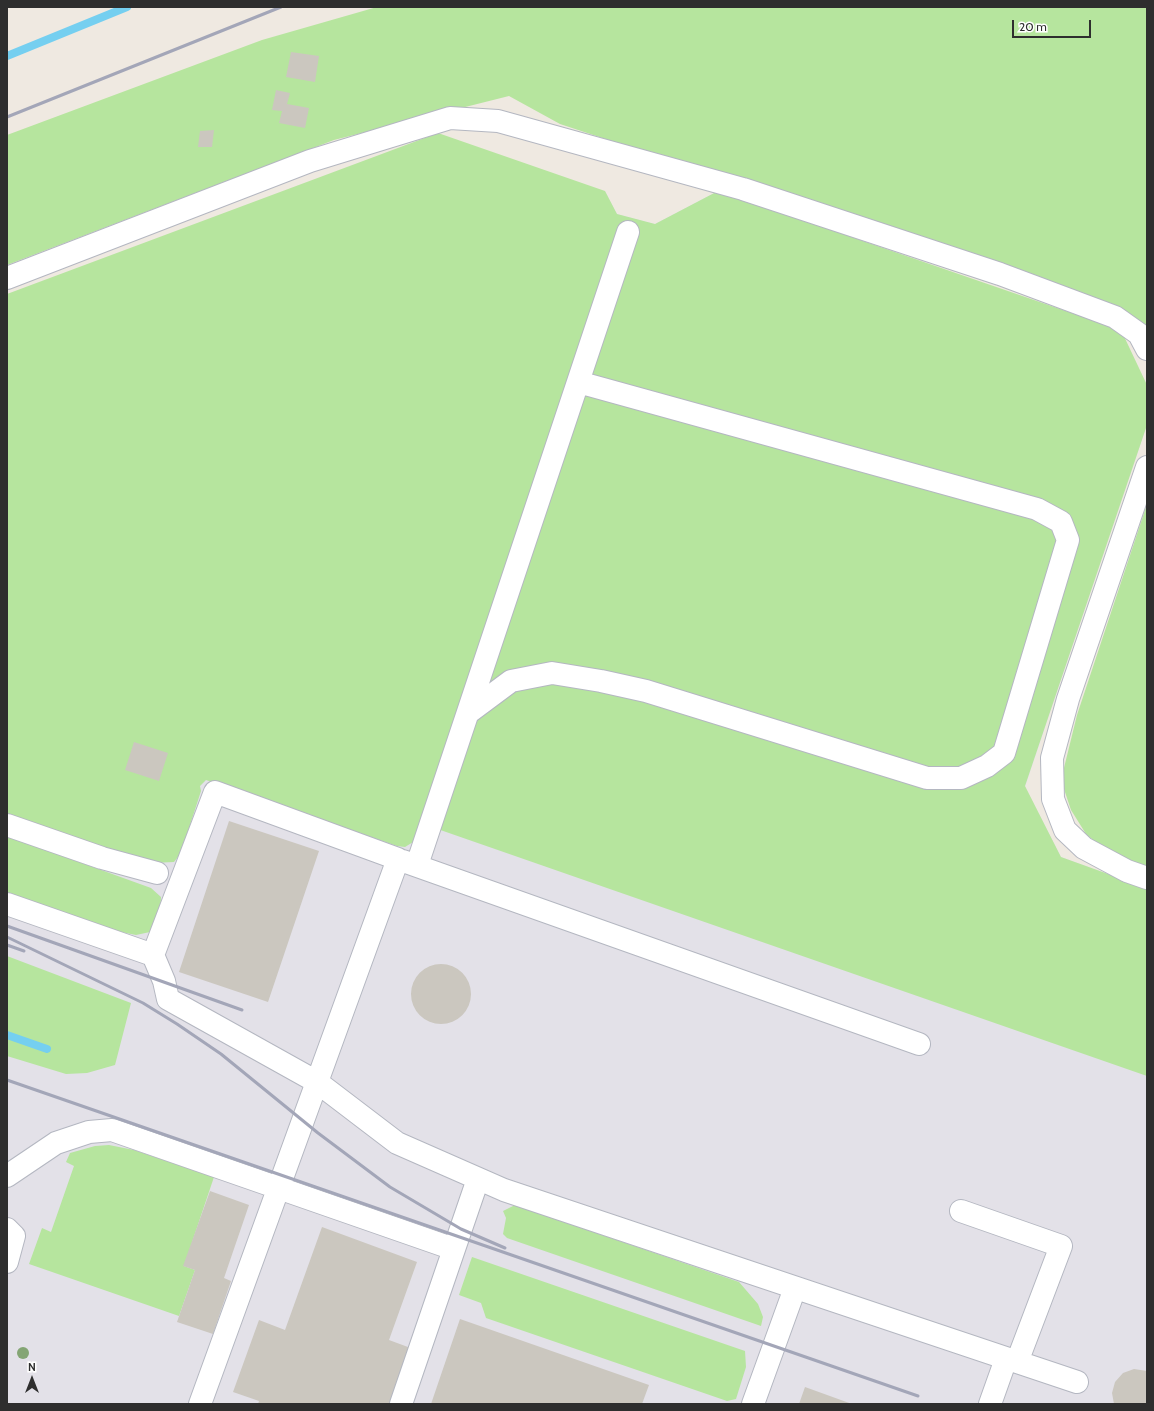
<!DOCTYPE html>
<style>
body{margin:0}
#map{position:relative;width:1154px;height:1411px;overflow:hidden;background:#efe9e1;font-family:Cabin,sans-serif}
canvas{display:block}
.frame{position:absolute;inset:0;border:8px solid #2e2e2e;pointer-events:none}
.north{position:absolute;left:12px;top:1359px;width:40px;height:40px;-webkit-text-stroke:3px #fff;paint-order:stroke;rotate:0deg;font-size:11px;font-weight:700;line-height:16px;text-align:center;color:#2e2e2e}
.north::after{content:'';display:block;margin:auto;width:14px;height:18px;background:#2e2e2e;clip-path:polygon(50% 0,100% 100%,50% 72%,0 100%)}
.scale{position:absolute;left:1012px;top:20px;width:79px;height:18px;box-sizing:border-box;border:2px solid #2e2e2e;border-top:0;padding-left:5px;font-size:12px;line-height:14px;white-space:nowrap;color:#2e2e2e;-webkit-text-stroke:3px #fff;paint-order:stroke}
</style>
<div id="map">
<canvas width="1154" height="1411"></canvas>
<div class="frame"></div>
<div class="north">N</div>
<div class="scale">20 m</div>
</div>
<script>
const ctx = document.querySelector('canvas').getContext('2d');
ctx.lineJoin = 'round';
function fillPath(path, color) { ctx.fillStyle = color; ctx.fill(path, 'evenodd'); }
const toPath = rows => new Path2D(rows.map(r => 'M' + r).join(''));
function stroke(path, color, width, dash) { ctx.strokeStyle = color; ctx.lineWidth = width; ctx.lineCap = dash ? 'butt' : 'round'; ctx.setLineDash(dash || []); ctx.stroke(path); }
fillPath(toPath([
 [605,191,617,214,655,224,718,191,1147,385,1147,425,1025,787,1061,857,1147,888,1147,1404,7,1404,7,294]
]), '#e3e1e8');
fillPath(toPath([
 [377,7,1147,7,1147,327,672,161,560,124,509,96,334,140,7,265,7,135,262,40],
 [438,133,605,191,617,214,655,224,718,191,1121,330,1147,385,1147,425,1025,786,1061,857,1147,888,1147,1076,426,825,418,839,405,847,397,846,206,780,200,786,201,791,181,853,174,862,152,863,7,818,7,294],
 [1147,504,1147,868,1113,857,1086,834,1071,810,1061,780,1077,715],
 [7,836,151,888,161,897,160,917,150,932,136,935,121,932,7,893],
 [7,956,131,1003,115,1065,87,1073,66,1074,7,1056],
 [109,1145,134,1150,214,1177,184,1266,195,1270,179,1316,29,1264,42,1228,51,1232,74,1166,66,1162,70,1153,95,1146],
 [515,1205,739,1282,758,1304,763,1317,761,1326,507,1238,503,1234,506,1218,503,1211],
 [472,1257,745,1351,746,1367,736,1399,727,1401,486,1318,481,1303,459,1295]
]), '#b6e59e');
stroke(toPath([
 [7,56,127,7],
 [7,1035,47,1049]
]), '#75cff0', 8);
fillPath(toPath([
 [291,52,319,56,315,82,286,77],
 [276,90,290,93,287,104,309,108,305,128,279,123,282,111,272,110],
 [214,130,212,147,198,147,200,131],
 [134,742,168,753,159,781,125,770],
 [229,821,319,851,268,1002,179,972],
 '411 994a30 30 0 1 1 60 0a30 30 0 1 1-60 0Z',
 [210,1191,249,1205,224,1278,231,1281,213,1334,177,1322,195,1270,183,1266],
 [322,1227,417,1262,389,1340,416,1350,396,1404,258,1404,259,1401,233,1392,259,1320,285,1330],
 [460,1319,649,1385,642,1404,431,1404],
 [1134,1369,1147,1371,1147,1404,1114,1404,1112,1393,1115,1382,1123,1373],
 [805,1387,852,1404,799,1404]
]), '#cbc7bf');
const minor = toPath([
 [7,278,310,161,450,118,498,121,743,189,1000,274,1115,317,1139,334,1147,349],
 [1147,467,1068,699,1052,758,1053,799,1065,830,1084,848,1127,871,1147,878],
 [468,713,511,681,552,673,601,681,646,691,927,778,961,778,987,766,1004,753,1068,540,1061,522,1037,509,578,382],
 [7,825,102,858,157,873],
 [403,861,919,1044],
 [417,865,628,232],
 [7,904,153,955,215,792,398,859,200,1404],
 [153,955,164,981,168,999,317,1082,397,1143,504,1190,1077,1382],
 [7,1176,56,1143,89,1132,112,1130,454,1249],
 [961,1211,1061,1246,1017,1362],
 [7,1229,14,1236,7,1262],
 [401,1404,478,1179],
 [753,1404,795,1288],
 [990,1404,1006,1359]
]);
stroke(minor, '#b4b7c1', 24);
stroke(minor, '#fff', 22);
stroke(toPath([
 [7,117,281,7],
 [7,926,242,1010],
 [7,937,143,1003,177,1024,221,1054,318,1133,390,1187,461,1229,505,1248],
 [7,945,24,951],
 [7,1080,918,1396]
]), '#a3a6b8', 3);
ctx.fillStyle = '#84a574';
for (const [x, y] of [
 [23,1353]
]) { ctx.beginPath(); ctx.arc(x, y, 6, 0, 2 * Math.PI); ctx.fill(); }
</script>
